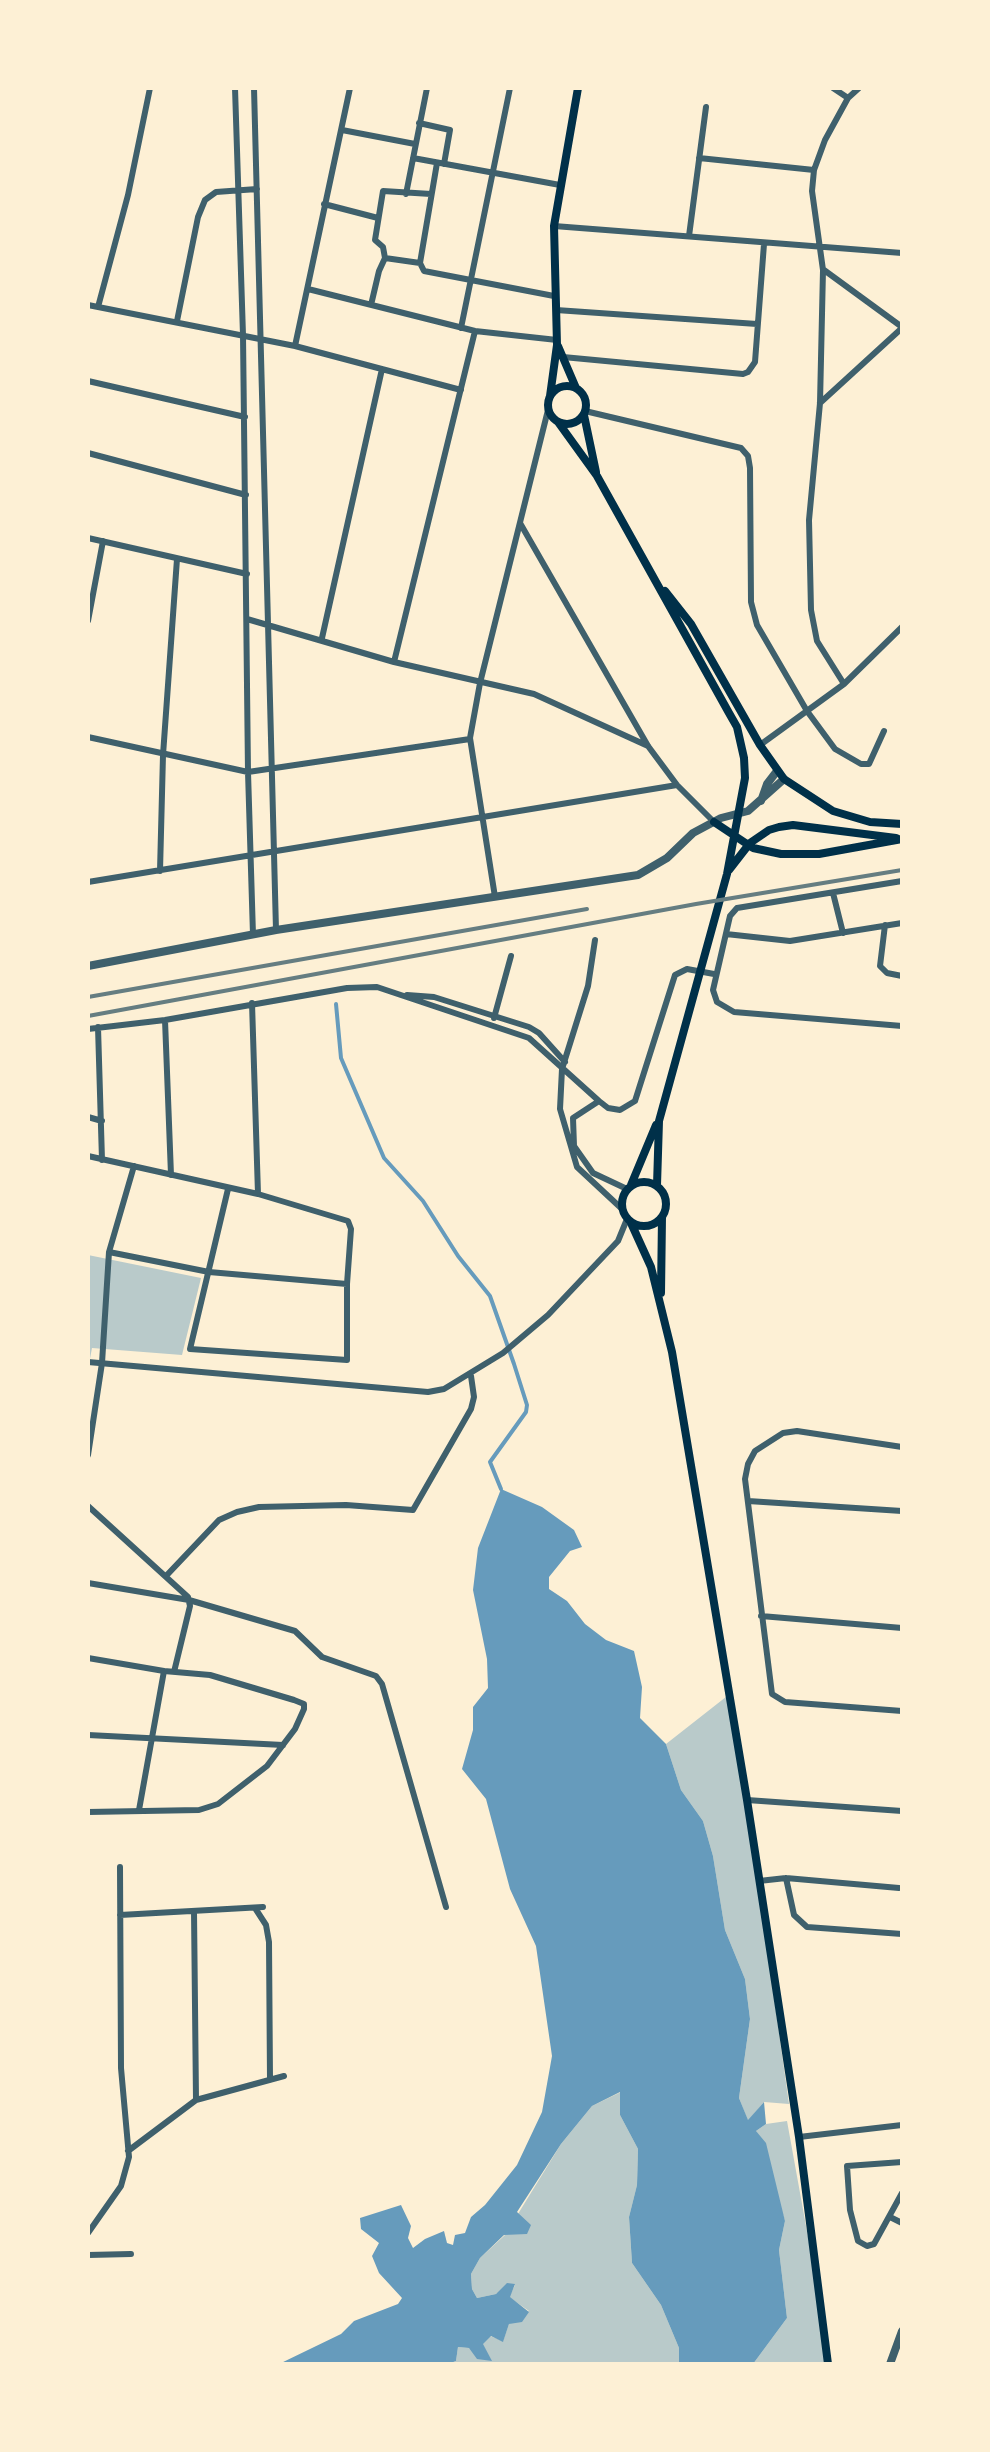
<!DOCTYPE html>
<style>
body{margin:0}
#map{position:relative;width:990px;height:2452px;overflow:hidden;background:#fdf0d5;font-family:"Archivo Narrow",sans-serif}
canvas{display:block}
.frame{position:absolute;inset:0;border:90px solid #fdf0d5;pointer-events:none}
</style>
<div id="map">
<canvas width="990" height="2452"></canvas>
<div class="frame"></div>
</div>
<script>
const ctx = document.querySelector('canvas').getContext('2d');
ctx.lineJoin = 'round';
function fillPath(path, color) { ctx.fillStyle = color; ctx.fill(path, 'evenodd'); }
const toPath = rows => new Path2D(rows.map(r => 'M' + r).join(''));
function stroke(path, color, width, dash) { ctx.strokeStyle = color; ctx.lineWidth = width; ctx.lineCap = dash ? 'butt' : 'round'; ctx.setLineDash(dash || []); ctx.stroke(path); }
fillPath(toPath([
 [88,1255,201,1278,182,1355,92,1348,88,1369],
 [731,1693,789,2104,764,2102,748,2121,739,2098,750,2019,745,1979,725,1930,713,1856,703,1821,681,1790,666,1744],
 [621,2092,620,2115,638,2149,637,2185,629,2217,632,2263,661,2305,679,2348,679,2364,448,2364,456,2361,458,2347,469,2348,491,2360,482,2344,490,2336,503,2341,509,2324,529,2311,509,2297,515,2285,496,2294,477,2298,472,2289,471,2274,480,2258,505,2235,561,2144,592,2106],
 [787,2121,831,2364,753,2364,787,2318,779,2250,785,2221,756,2131,766,2124]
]), '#b9caca');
fillPath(toPath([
 [501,1489,542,1507,574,1530,582,1547,570,1551,549,1577,549,1589,567,1601,585,1624,606,1640,634,1651,642,1687,640,1718,666,1744,681,1790,703,1821,713,1856,725,1930,745,1979,750,2019,739,2098,748,2120,764,2102,766,2124,756,2131,766,2143,785,2221,779,2250,787,2318,753,2364,679,2364,679,2348,661,2305,632,2263,629,2217,637,2185,638,2149,620,2115,620,2092,592,2106,561,2144,517,2212,531,2225,527,2234,504,2235,480,2258,471,2274,472,2289,477,2298,496,2294,507,2283,515,2284,510,2297,529,2312,522,2322,509,2324,503,2342,491,2336,483,2344,492,2361,477,2359,469,2348,458,2347,456,2361,448,2364,279,2364,341,2334,354,2321,398,2304,402,2298,379,2273,372,2256,379,2243,361,2229,360,2218,401,2205,411,2226,408,2238,413,2248,425,2239,444,2231,447,2243,453,2245,455,2235,465,2233,471,2217,485,2205,517,2165,542,2112,552,2056,536,1946,510,1889,486,1799,462,1769,473,1730,473,1707,488,1688,487,1659,473,1590,478,1548]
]), '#669bbc');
stroke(toPath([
 [336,1004,341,1058,384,1158,423,1201,458,1256,490,1296,514,1364,527,1405,526,1412,490,1462,501,1489]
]), '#669bbc', 4);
stroke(toPath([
 [235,88,243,335,248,772,253,935],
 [254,88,276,930],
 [833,88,848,98],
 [419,123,450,130,444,164],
 [342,130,415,144],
 [413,158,560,185],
 [699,158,814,170],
 [406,194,427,88],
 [324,204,378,218],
 [554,226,902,253],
 [689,236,706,107],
 [385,258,420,263,424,271,554,296],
 [420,263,437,163],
 [824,270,902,327],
 [308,289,475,331,557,340],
 [88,305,295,346,461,390],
 [371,305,379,271,385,258,383,247,375,240,383,191,431,194],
 [98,307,128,195,150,88],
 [556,310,757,324],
 [177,321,198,217,205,200,216,192,257,189],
 [461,328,510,88],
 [295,346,350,88],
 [563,357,743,374,748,372,755,362,764,244],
 [88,381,245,417],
 [820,403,902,328],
 [585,411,741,448,748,456,750,468,751,602,757,625,807,711,835,749,861,764,869,764,884,731],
 [88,453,246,495],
 [520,523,648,746,677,785,714,822],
 [88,538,247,574],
 [247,619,394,662,534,694,648,746],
 [88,621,103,541],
 [322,638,382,369],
 [394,662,475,331],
 [844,684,817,641,811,610,809,520,820,403,823,270,812,191,814,170,825,140,848,98,859,88],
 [88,737,248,772,470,739],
 [760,745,844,684,902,627],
 [160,871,163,755,177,559],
 [902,881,737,908,730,916,713,990,717,1002,734,1012,902,1026],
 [88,882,677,785],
 [833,893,843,933],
 [495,897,470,738,480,683,548,410],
 [885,925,880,966,887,973,902,976],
 [726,934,790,941,902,923],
 [595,940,588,986,562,1069,560,1109,577,1167,621,1208],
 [407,995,434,997,529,1027,539,1033,565,1062],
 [252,1003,258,1194],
 [494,1018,511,956],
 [165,1020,171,1175],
 [98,1027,102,1160],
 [88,1029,165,1020,347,988,377,987,529,1038,599,1101,608,1108,620,1110,635,1101,675,975,687,969,714,974],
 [599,1101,573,1118,574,1146,593,1173,627,1189],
 [88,1117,102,1121],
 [88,1156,258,1194,348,1221,351,1229,347,1284,347,1360,190,1349,228,1189],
 [109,1252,209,1272,347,1284],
 [88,1362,428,1392,444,1389,503,1353,548,1315,618,1241,627,1219],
 [902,1447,797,1431,783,1433,755,1451,748,1464,745,1479,772,1694,785,1702,902,1711],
 [88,1455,102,1363,109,1252,134,1166],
 [748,1501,902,1511],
 [88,1506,188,1597,190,1606,174,1672],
 [166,1576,219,1520,237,1512,259,1507,346,1505,413,1510,471,1409,474,1397,471,1376],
 [88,1583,189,1600,295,1631,322,1657,376,1676,382,1684,446,1907],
 [761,1616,902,1628],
 [88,1658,164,1671,210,1675,294,1700,304,1704,304,1709,295,1729,267,1766,218,1804,199,1810,88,1812],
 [88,1735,283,1745],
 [747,1800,902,1811],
 [139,1810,164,1671],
 [786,1878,794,1915,807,1927,902,1934],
 [759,1881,786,1878,899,1888],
 [255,1908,266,1925,269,1942,270,2080],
 [194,1911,196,2100],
 [120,1915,263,1907],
 [799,2137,902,2125],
 [128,2151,196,2100,284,2076],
 [902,2162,847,2166,850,2210,858,2241,867,2246,874,2244,902,2193],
 [890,2217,902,2223],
 [88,2233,121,2186,129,2157,121,2068,120,1867],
 [88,2255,131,2254]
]), '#3f606c', 6);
stroke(toPath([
 [761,801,767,784,777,771],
 [88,966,276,930,638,875,667,858,693,833,721,818,748,811,784,779],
 [890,2364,902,2331]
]), '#3f606c', 8);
stroke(toPath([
 [558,346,576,388],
 '548 405a19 19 0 1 1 38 0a19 19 0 1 1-38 0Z',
 [550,396,557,345,554,226,578,88],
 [584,415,596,472],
 [558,422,597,476,729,713,737,727,744,758,745,778,727,874,659,1121,657,1185],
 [665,591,691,624,760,745,784,779,833,811,870,822,902,824],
 [714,822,753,848,781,854,819,854,902,839],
 [729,870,750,843,769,830,779,827,793,825,896,838],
 '622 1204a22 22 0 1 1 44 0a22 22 0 1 1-44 0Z',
 [631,1185,656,1125],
 [631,1223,651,1267,672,1352,747,1800,799,2137,828,2364],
 [661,1293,662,1217]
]), '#003049', 8);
stroke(toPath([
 [88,997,587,909],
 [88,1016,696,904,902,870]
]), '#657d81', 4);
</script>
